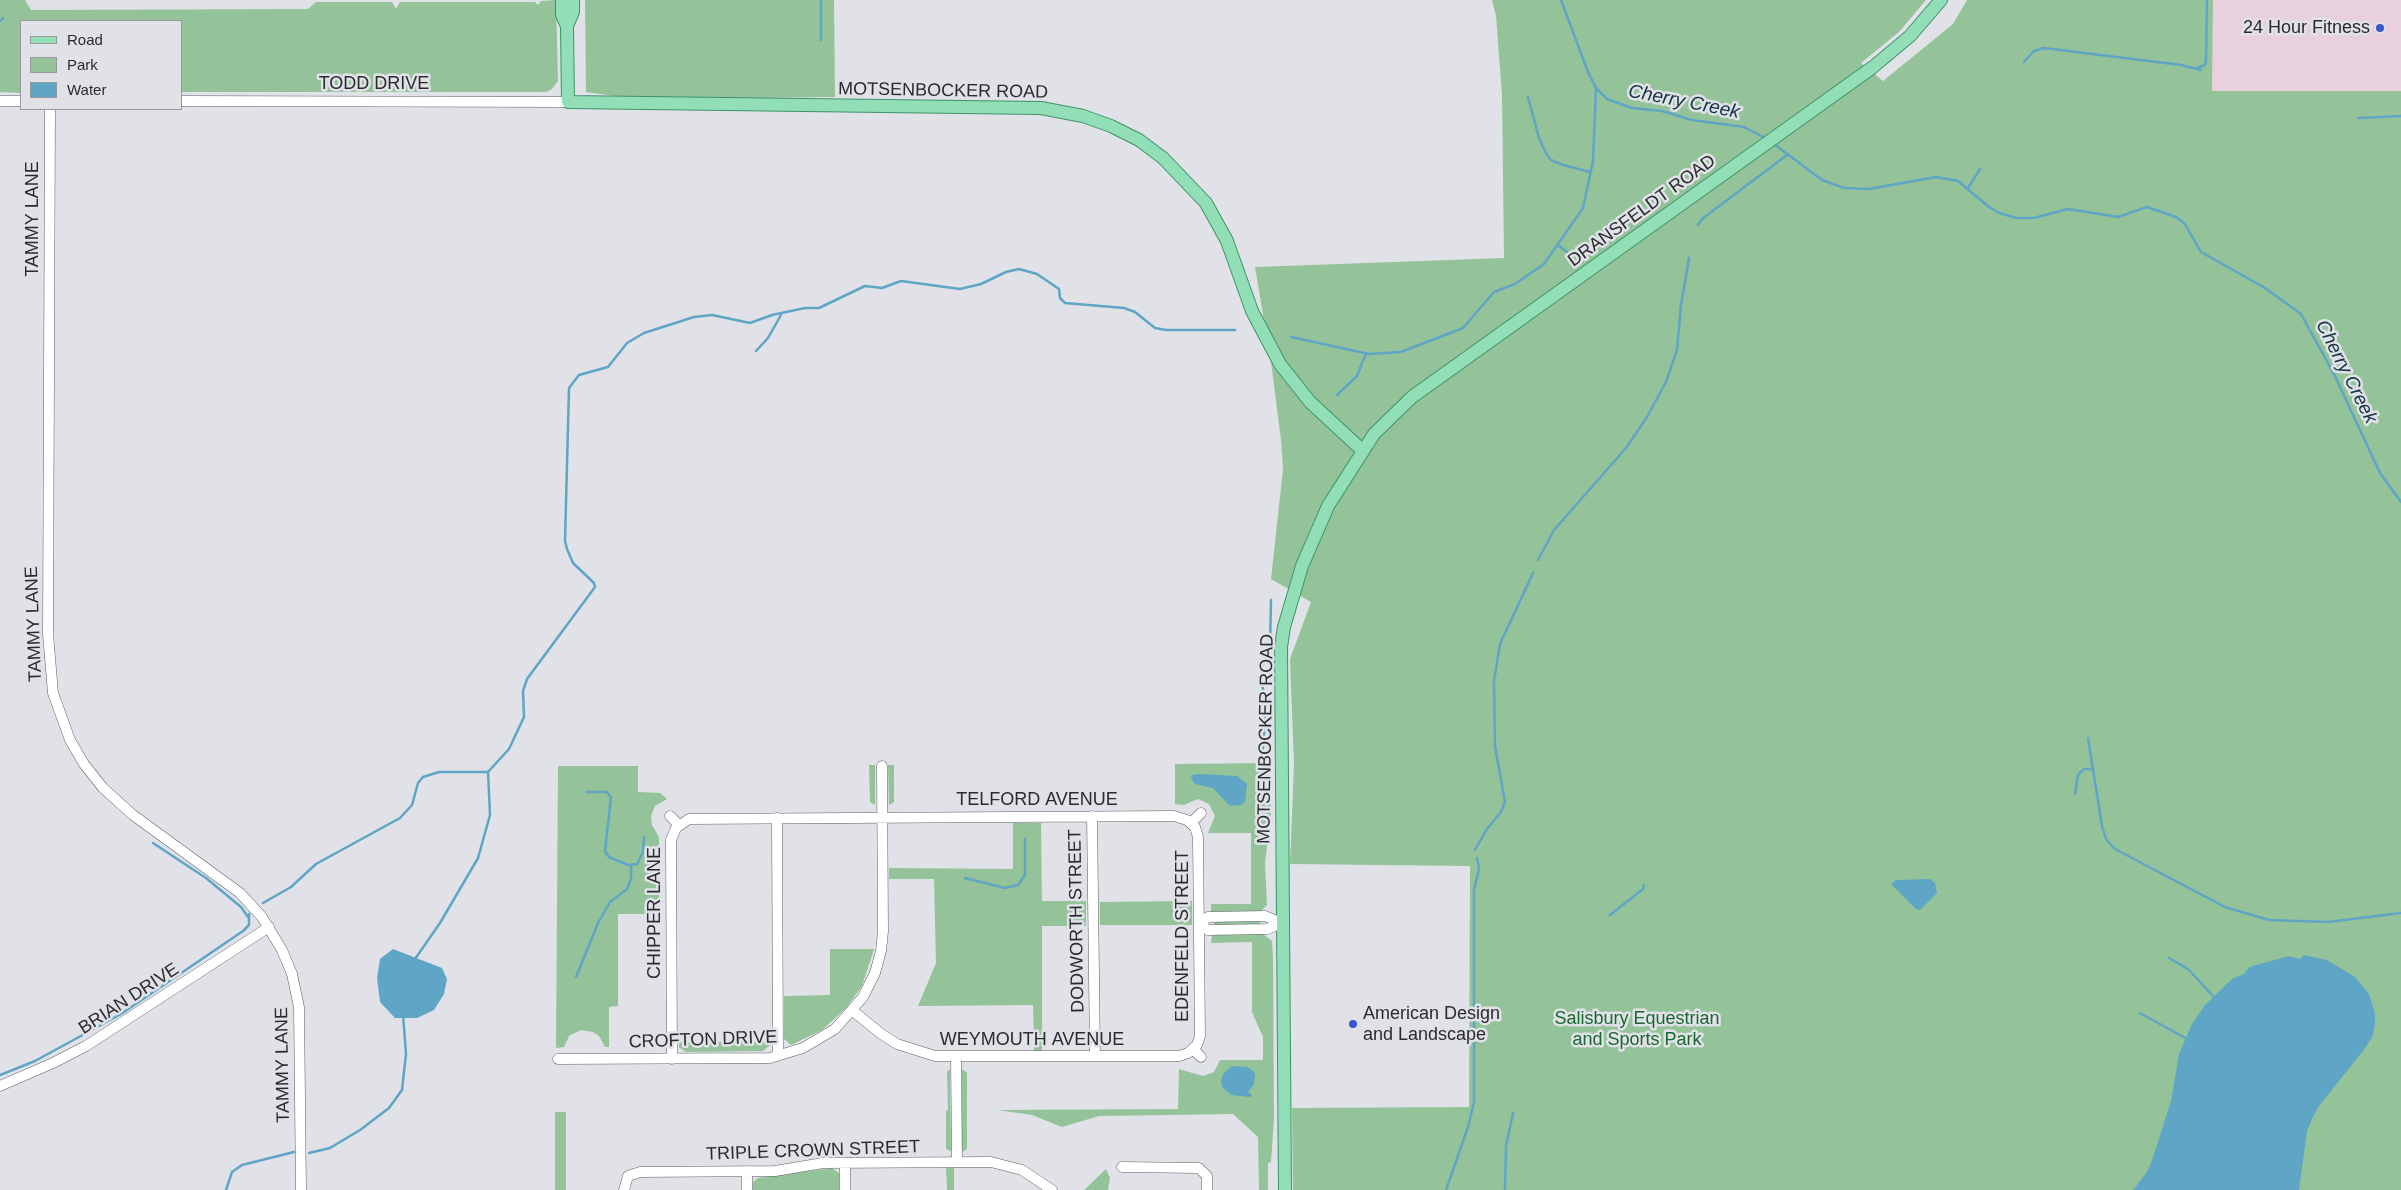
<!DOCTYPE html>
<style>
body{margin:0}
#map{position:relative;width:2401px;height:1190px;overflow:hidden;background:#e0e2e8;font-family:Arial,sans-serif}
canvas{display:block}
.legend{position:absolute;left:20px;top:20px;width:162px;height:90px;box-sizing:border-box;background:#e0e2e8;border:1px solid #97999d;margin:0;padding:6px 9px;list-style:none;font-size:15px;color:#2a2b2d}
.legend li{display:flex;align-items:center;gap:10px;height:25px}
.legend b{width:25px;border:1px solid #97999d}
</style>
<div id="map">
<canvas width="2401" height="1190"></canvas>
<ul class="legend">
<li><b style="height:6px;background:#92dfb7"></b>Road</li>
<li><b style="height:14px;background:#94c39a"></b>Park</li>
<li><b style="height:14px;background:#5fa5c6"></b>Water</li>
</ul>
</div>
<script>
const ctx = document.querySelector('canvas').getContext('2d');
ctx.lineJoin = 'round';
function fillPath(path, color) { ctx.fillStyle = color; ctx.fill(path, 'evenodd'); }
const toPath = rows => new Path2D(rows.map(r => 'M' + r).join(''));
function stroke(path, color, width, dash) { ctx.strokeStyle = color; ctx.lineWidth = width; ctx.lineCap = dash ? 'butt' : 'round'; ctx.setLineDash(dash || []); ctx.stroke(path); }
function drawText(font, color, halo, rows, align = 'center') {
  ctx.font = font + ' Arial,sans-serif'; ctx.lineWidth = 5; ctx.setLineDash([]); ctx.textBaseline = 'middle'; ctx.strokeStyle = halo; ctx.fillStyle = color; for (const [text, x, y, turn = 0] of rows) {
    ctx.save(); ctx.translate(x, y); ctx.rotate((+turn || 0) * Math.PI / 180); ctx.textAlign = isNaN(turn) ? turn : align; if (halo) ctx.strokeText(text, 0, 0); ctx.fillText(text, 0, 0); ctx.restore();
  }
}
fillPath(toPath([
 [2213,0,2401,0,2401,91,2212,91]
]), '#e8d1dd');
fillPath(toPath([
 [0,0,25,0,31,10,308,9,316,2,392,2,396,9,400,2,535,2,538,5,541,1,556,0,558,81,552,89,546,92,181,92,181,21,21,21,21,93,0,92],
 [585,0,834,0,835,97,636,99,586,92],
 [1492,0,1926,0,1899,32,1861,63,1883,81,1953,24,1967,0,2213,0,2212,91,2401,91,2401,1190,1293,1190,1292,1108,1469,1107,1470,866,1290,864,1294,764,1290,659,1311,602,1271,579,1283,469,1281,440,1271,362,1255,267,1504,258,1502,95,1496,16],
 [1270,763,1271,816,1265,863,1267,905,1261,911,1211,912,1211,904,1251,904,1251,833,1208,833,1215,816,1209,804,1198,799,1184,805,1175,804,1175,764],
 [869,765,875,765,875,805,870,802],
 [888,765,894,765,894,802,889,805],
 [558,766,638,766,638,792,660,793,667,799,655,806,651,816,652,825,659,837,659,914,618,914,618,1006,609,1007,609,1047,605,1047,599,1036,593,1032,581,1030,569,1036,564,1047,556,1048],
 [1013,823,1041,823,1042,901,1086,901,1086,926,1042,926,1042,1051,1034,1051,1033,1005,918,1006,936,963,934,879,889,879,889,868,1013,869],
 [1192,901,1192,925,1100,925,1100,902],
 [1260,920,1260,926,1214,926,1214,921],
 [1263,934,1272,941,1273,957,1274,1118,1271,1162,1268,1163,1268,1190,1259,1190,1258,1137,1233,1114,1099,1116,1062,1127,1032,1115,997,1110,1178,1109,1179,1069,1203,1076,1214,1072,1220,1060,1263,1060,1263,1037,1252,1012,1252,942,1211,943,1212,935],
 [830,949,874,949,862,986,846,1008,822,1030,791,1045,784,1039,784,996,830,995],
 [679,1042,770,1042,770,1045,763,1051,686,1052,679,1047],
 [950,1069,951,1150,950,1151,946,1149,946,1111,948,1110,947,1072],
 [962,1069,967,1073,967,1149,962,1152],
 [555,1112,566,1112,566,1190,555,1190],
 [832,1168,839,1173,839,1190,753,1190,753,1182,758,1178],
 [946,1168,954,1168,954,1190,947,1190],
 [1106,1169,1110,1178,1108,1190,1084,1190]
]), '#94c39a');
fillPath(toPath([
 [1200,774,1237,776,1247,784,1245,802,1241,805,1230,806,1213,788,1195,784,1191,778,1192,775],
 [1930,879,1935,883,1937,893,1920,910,1917,910,1891,884,1896,880],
 [393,949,442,968,447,979,444,994,434,1010,417,1018,395,1018,380,1002,377,978,380,959],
 [2304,955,2327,960,2355,977,2369,994,2375,1013,2375,1024,2373,1035,2366,1047,2319,1106,2312,1119,2307,1131,2299,1190,2133,1190,2147,1172,2152,1160,2171,1101,2179,1054,2192,1024,2205,1005,2232,979,2244,974,2249,967,2289,956,2300,959],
 [1232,1066,1247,1067,1252,1070,1255,1074,1254,1084,1248,1092,1252,1095,1250,1097,1231,1095,1222,1087,1221,1080,1223,1074]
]), '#5fa5c6');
stroke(toPath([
 [821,0,821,40],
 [1561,0,1588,72,1596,88,1607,99,1632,108,1662,111,1692,120,1744,127,1765,138],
 [0,21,3,18],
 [2024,62,2034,51,2044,48,2181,65,2201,70],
 [2197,68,2205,65,2206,60,2207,0],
 [1528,97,1539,138,1547,155,1551,160,1563,165,1590,172],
 [2358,118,2401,116],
 [1774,144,1822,180,1844,188,1869,189,1936,177,1958,181,1989,207,1999,213,2017,218,2034,218,2068,209,2118,217,2147,207,2176,217,2185,224,2201,252,2265,288,2301,314,2334,374,2380,473,2401,502],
 [1968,188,1980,169],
 [1698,225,1702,219,1787,155],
 [1558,245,1567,252],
 [1291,337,1369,354,1401,352,1463,328,1494,292,1515,284,1544,264,1583,208,1593,161,1596,88],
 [756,351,768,338,781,315],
 [1337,395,1357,376,1366,353],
 [1538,560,1554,530,1626,448,1647,417,1666,382,1677,350,1681,305,1689,258],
 [1261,669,1270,647,1271,600],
 [2088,738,2102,826,2106,839,2115,849,2225,907,2269,920,2328,922,2401,913],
 [1260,755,1263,748,1265,722,1265,701,1262,683],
 [587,792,607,792,611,797,605,851,609,857,628,865,637,864,643,852,644,837],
 [2075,794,2078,775,2084,769,2092,769],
 [153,843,206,878,241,907,248,917],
 [1475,850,1487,829,1501,812,1505,802,1495,746,1494,681,1500,644,1533,573],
 [965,878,1005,888,1018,885,1025,875,1025,839],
 [263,903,291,887,316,864,400,818,412,805,418,783,423,777,439,772,488,772,509,749,524,717,523,691,527,679,595,587,594,583,573,563,567,549,565,541,569,388,579,375,608,367,627,343,644,333,694,317,712,315,750,323,772,315,805,308,819,308,865,286,882,288,901,281,960,289,981,284,1006,272,1019,269,1037,274,1059,289,1060,298,1065,303,1124,308,1135,312,1155,328,1166,330,1235,330],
 [1610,915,1643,889,1644,885],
 [2169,958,2188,969,2213,996],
 [415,959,440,923,478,858,490,815,488,772],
 [576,977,598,923,610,902,627,889,631,879,631,865],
 [2140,1013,2187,1039],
 [0,1075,35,1061,121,1014,243,931,249,925,249,914],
 [309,1153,330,1148,360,1130,389,1108,402,1090,406,1054,403,1014],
 [226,1190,232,1172,242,1165,294,1152],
 [1446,1190,1468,1127,1474,1102,1474,890,1479,869,1477,858],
 [1505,1190,1506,1146,1513,1113]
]), '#5fa5c6', 2.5);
const minor = toPath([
 [0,101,21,101],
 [181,101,568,102],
 [50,109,48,634,53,693,70,740,84,764,103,788,133,815,240,893,262,917,282,950,292,974,299,1007,301,1190],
 [670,816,679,825],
 [1092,816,1095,1056],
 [777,818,778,1056],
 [1192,822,1201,813],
 [1265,916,1282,923,1267,929,1208,930,1199,924,1208,917,1265,916],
 [1193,1049,1201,1057],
 [956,1058,957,1162],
 [558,1059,770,1058,803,1048,835,1029,863,997,875,973,881,951,883,931,882,766],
 [672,1059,671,840,676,828,689,819,1174,816,1187,820,1195,827,1198,837,1200,1036,1197,1045,1188,1053,1179,1056,935,1056,897,1044,880,1033,853,1011],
 [0,1086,53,1063,86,1046,269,927],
 [1122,1167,1199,1168,1207,1176,1207,1190],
 [628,1176,640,1172,775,1171,823,1163,991,1162,1022,1170,1052,1190],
 [624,1190,628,1176],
 [747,1190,747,1171],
 [845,1190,845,1163]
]);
const major = toPath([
 [562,0,562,15,567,26],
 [573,0,573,12,567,26,568,102,1041,108,1083,116,1111,126,1139,140,1163,158,1206,203,1227,241,1252,311,1280,364,1310,402,1363,451],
 [1285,1190,1281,647,1284,627,1302,566,1328,506,1374,434,1412,397,1873,67,1910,36,1941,0]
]);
stroke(minor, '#5d5e63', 11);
stroke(major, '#3e9268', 14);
stroke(minor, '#fff', 10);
stroke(major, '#92dfb7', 12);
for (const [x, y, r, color] of [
 [2380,28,5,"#3a58ca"],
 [1353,1024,5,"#3a58ca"]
]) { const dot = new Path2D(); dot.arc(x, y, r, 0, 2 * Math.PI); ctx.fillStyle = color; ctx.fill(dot); stroke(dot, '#e0e2e8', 2); }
drawText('18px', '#2a2b2d', '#e0e2e8', [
 ["24 Hour Fitness",2370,28],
 ["American Design",1363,1014,"left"],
 ["and Landscape",1363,1035,"left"]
], 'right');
drawText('18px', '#2a2b2d', '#e0e2e8', [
 ["TODD DRIVE",374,84],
 ["MOTSENBOCKER ROAD",943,91,1],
 ["DRANSFELDT ROAD",1642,211,-36],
 ["TAMMY LANE",33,219,-90],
 ["TAMMY LANE",34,624,-92],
 ["MOTSENBOCKER ROAD",1266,739,-89],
 ["TELFORD AVENUE",1037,800],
 ["CHIPPER LANE",655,913,-90],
 ["DODWORTH STREET",1077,921,-91],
 ["EDENFELD STREET",1183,936,-90],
 ["BRIAN DRIVE",129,999,-33],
 ["CROFTON DRIVE",703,1040,-2],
 ["WEYMOUTH AVENUE",1032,1040],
 ["TAMMY LANE",283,1065,-91],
 ["TRIPLE CROWN STREET",813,1151,-2]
]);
drawText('18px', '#1a672e', '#e0e2e8', [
 ["Salisbury Equestrian",1637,1019],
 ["and Sports Park",1637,1040]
]);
drawText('italic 19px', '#153544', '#e0e2e8', [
 ["Cherry Creek",1684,102,11],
 ["Cherry Creek",2346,372,63]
]);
</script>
